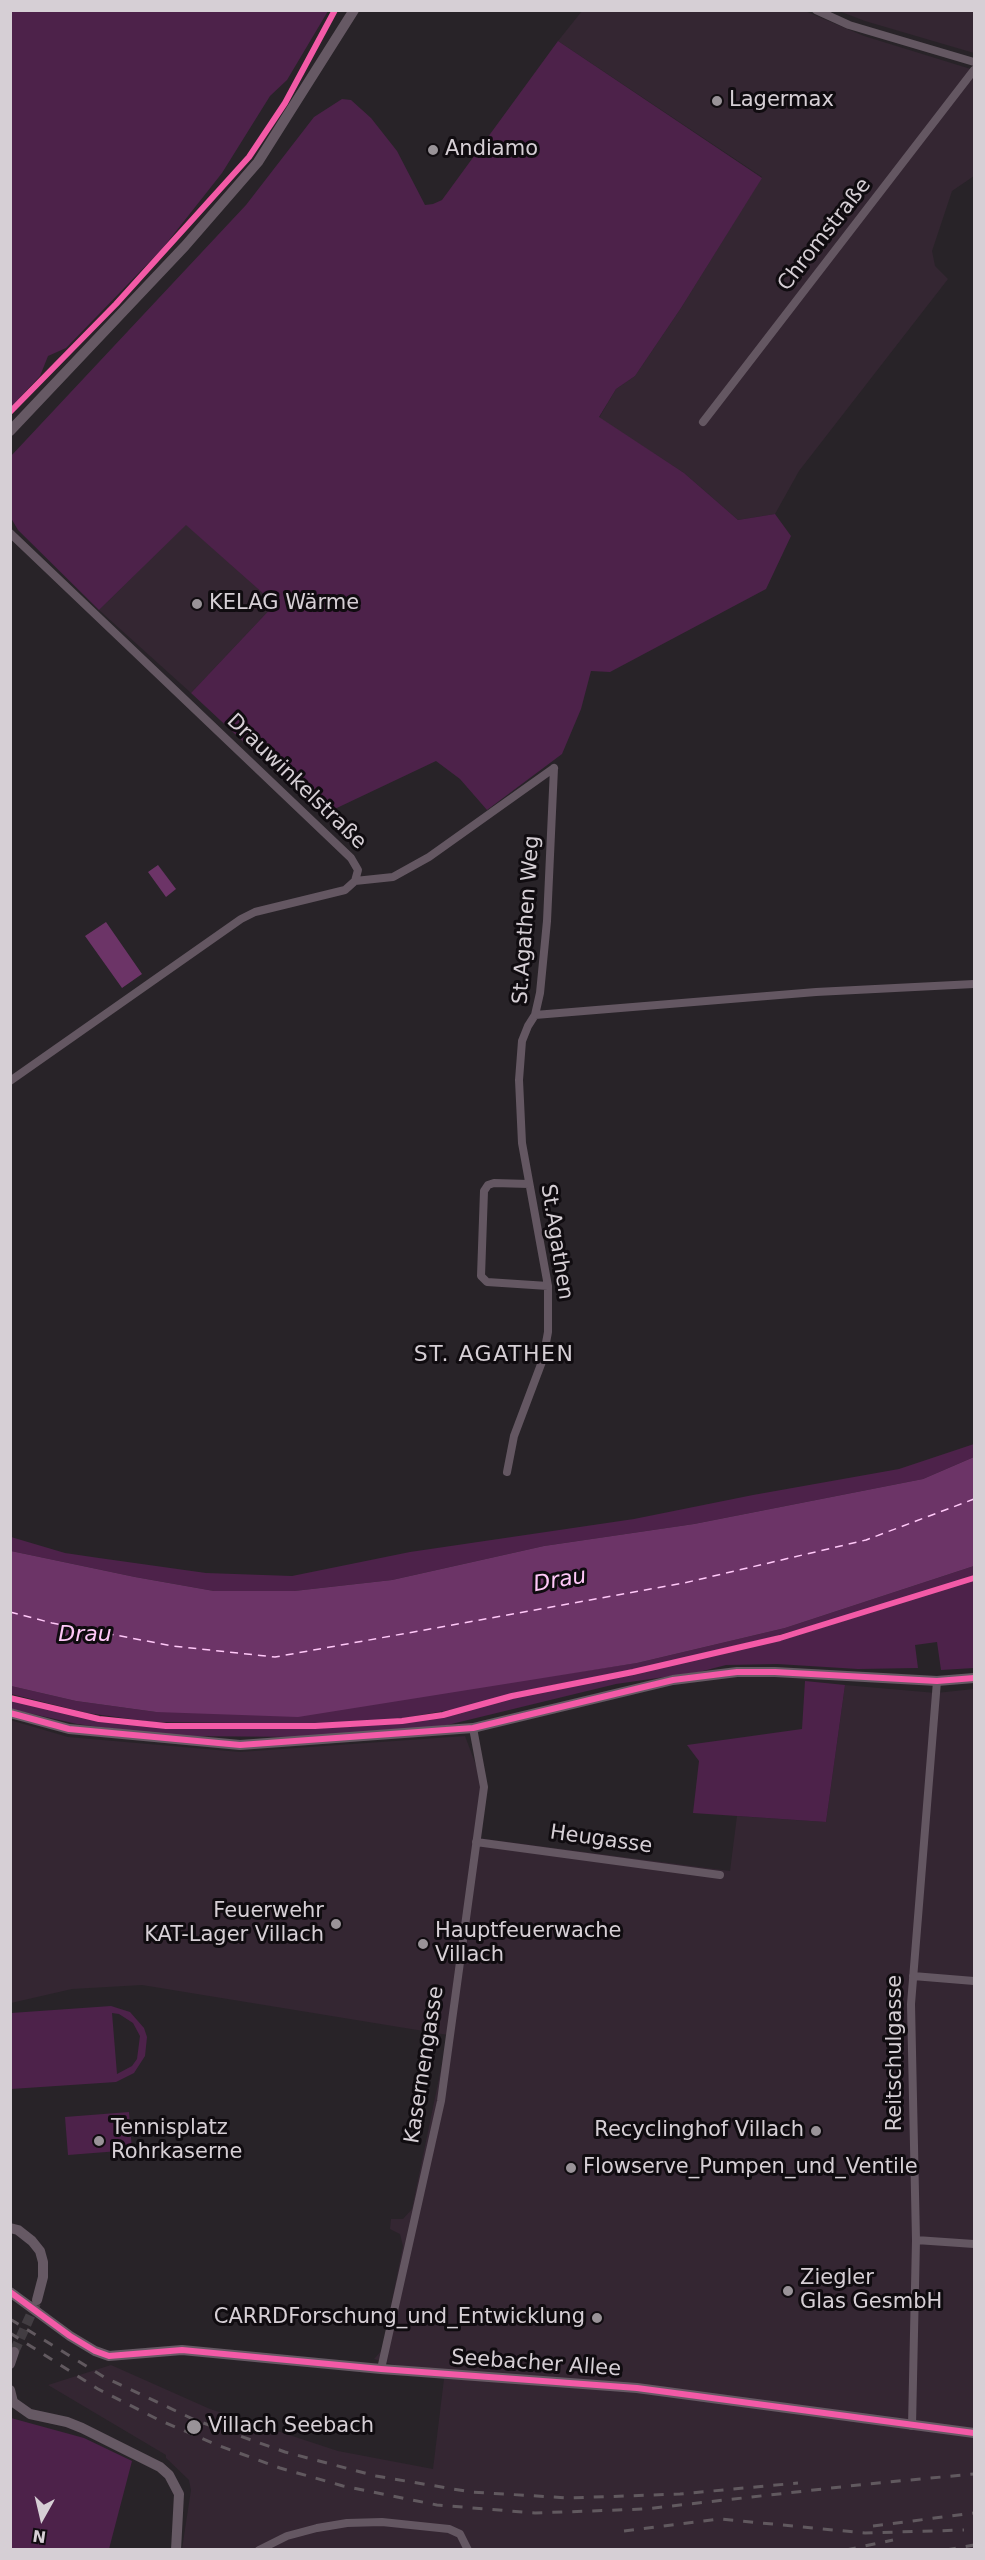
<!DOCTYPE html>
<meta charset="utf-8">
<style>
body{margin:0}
#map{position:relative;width:985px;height:2560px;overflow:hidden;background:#282328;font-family:"DejaVu Sans",sans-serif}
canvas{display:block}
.frame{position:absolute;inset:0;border:12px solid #d6cfd5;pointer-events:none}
.north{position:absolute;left:12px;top:2488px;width:60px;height:60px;-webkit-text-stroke:4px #100c10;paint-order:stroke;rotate:188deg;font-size:16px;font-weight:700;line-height:24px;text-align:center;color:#d6cfd5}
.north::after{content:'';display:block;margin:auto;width:21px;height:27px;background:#d6cfd5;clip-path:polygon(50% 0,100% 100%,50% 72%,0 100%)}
</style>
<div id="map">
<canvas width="985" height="2560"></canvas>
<div class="frame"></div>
<div class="north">N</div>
</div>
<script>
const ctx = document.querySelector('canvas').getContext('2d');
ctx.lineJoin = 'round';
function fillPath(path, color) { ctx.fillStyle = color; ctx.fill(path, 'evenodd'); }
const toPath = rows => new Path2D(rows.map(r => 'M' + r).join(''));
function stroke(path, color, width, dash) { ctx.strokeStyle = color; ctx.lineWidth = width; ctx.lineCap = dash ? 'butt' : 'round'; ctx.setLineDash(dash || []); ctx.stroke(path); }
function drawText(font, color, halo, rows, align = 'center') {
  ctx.font = font + ' "DejaVu Sans",sans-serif'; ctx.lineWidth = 6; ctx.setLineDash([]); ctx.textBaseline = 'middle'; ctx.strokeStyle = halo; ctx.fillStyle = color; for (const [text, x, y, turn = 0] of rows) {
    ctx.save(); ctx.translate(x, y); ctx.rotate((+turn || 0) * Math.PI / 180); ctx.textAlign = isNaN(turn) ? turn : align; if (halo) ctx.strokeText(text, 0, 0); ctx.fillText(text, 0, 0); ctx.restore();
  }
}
fillPath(toPath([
 [582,11,805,11,864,36,974,70,974,176,952,191,932,251,935,266,948,279,799,471,775,514,738,520,684,473,599,418,616,389,635,376,681,308,762,177,558,41],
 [839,11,974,11,974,53,865,21],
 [186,524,275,604,191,693,99,610],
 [845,1685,936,1693,974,1689,974,2549,182,2549,191,2490,189,2480,166,2458,166,2455,48,2385,111,2365,210,2409,338,2451,433,2469,444,2379,374,2359,382,2350,403,2246,400,2234,390,2229,391,2219,403,2219,412,2209,448,2035,142,1985,72,1989,11,2003,10,1720,68,1737,240,1752,465,1736,482,1781,478,1838,730,1871,737,1816,826,1822]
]), '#342632');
fillPath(toPath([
 [11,10,328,11,287,80,270,96,222,173,162,249,66,348,48,356,40,376,11,407],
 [558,41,762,178,681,308,635,376,616,389,599,417,684,473,738,520,775,514,791,536,766,589,610,672,591,671,581,709,562,754,487,810,460,779,436,761,322,815,191,693,275,604,186,525,99,610,18,530,11,518,11,456,246,205,314,117,342,99,351,100,371,118,397,151,425,205,433,204,442,200],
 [974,1444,974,1457,923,1479,694,1524,544,1546,392,1580,294,1591,214,1591,135,1577,11,1551,11,1537,65,1553,99,1558,206,1573,292,1576,410,1552,634,1519,753,1495,899,1469],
 [974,1566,974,1575,926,1593,772,1637,646,1667,513,1693,473,1706,392,1720,330,1724,152,1722,87,1713,11,1694,11,1686,76,1701,156,1712,531,1679,637,1663,785,1628],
 [974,1580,974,1668,941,1670,937,1642,915,1645,918,1668,858,1669,777,1664,726,1665,699,1672,616,1684,435,1728,313,1737,171,1736,77,1724,11,1709,11,1699,99,1720,183,1727,305,1728,412,1721,442,1717,510,1698,664,1667,795,1636],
 [805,1681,845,1685,826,1822,693,1813,699,1761,687,1745,802,1729],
 [111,2006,130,2012,144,2028,147,2037,145,2056,134,2073,116,2082,11,2089,11,2013],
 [112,2013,119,2014,133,2023,140,2036,137,2059,132,2066,117,2074],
 [129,2112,132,2150,68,2155,65,2117],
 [11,2418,84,2438,132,2461,109,2549,11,2549]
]), '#4d224a');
fillPath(toPath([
 [158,865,176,889,166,897,148,872],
 [106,922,142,974,122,988,85,936],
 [974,1457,974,1566,785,1628,637,1663,298,1717,156,1712,76,1701,11,1686,11,1551,135,1577,214,1591,294,1591,392,1580,544,1546,694,1524,923,1479]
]), '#6c3467');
stroke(toPath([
 [10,1612,52,1623,173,1646,275,1657,684,1583,866,1540,974,1499]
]), '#ffc8f8', 1.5, [8, 6]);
stroke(toPath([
 [14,2352,36,2303]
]), '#423d42', 10, [10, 5]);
stroke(toPath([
 [816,10,849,25,974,62],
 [703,422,974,70],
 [10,533,351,858,358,870,355,881,345,890,255,912,241,919,10,1081],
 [355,881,393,877,429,857,554,768],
 [535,1015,816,992,974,984],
 [529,1184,494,1183,488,1185,484,1191,481,1276,487,1282,548,1286],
 [507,1472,514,1436,543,1359,548,1332,548,1286,522,1143,519,1080,522,1041,528,1026,535,1015,540,993,547,921,554,768],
 [476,1842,720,1875],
 [913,1976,974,1981],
 [916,2240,974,2244],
 [381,2369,441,2101,484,1787,473,1728],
 [912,2426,916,2240,911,2004,937,1681],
 [259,2550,287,2536,317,2528,347,2523,382,2522,449,2529,460,2534,468,2550]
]), '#645762', 8);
stroke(toPath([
 [10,431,185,246,258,162,354,10],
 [10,1713,69,1729,240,1745,473,1728,673,1680,737,1672,775,1672,937,1681,974,1678],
 [10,2228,18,2230,32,2241,40,2251,43,2262,43,2277,37,2300],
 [10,2292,70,2336,95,2351,109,2356,182,2350,381,2369,637,2388,974,2433],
 [10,2364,14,2352],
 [10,2390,13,2402,30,2414,67,2422,82,2428,160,2467,169,2475,179,2494,176,2550]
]), '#665964', 10);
stroke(toPath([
 [10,2319,104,2377,195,2420,285,2452,376,2476,471,2492,569,2498,680,2494,798,2483],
 [10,2333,98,2389,157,2419,217,2445,280,2468,343,2486,437,2505,535,2513,645,2509,867,2484,974,2474],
 [873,2526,974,2513],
 [624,2531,720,2519,865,2533,964,2530],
 [846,2550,893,2540],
 [946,2550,974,2545]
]), '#61595f', 3, [10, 10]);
stroke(toPath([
 [10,412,116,304,249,157,285,103,335,10],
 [10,1698,99,1719,166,1726,315,1726,402,1721,443,1715,512,1696,633,1672,780,1638,974,1578],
 [10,1713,69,1729,240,1745,473,1728,673,1680,737,1672,775,1672,937,1681,974,1678],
 [10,2292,70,2336,95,2351,109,2356,182,2350,381,2369,637,2388,974,2433]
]), '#f35aa7', 6);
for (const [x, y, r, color] of [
 [717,101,6,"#999398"],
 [433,150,6,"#999398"],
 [197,604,6,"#999398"],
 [336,1924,6,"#999398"],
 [423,1944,6,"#999398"],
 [816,2131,6,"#999398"],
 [99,2141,6,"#999398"],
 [571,2168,6,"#999398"],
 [788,2291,6,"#999398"],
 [597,2318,6,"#999398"],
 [194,2427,8,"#999398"]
]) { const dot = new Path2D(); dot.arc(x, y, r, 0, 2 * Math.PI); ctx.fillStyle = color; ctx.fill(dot); stroke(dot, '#100c10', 2); }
drawText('21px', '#d6cfd5', '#100c10', [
 ["Lagermax",729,101],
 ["Andiamo",445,150],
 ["KELAG Wärme",209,604],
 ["Feuerwehr",324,1912,"right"],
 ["KAT-Lager Villach",324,1936,"right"],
 ["Hauptfeuerwache",435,1932],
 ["Villach",435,1956],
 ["Tennisplatz",111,2129],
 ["Rohrkaserne",111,2153],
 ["Recyclinghof Villach",804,2131,"right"],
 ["Flowserve_Pumpen_und_Ventile",583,2168],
 ["Ziegler",800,2279],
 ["Glas GesmbH",800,2303],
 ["CARRDForschung_und_Entwicklung",585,2318,"right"],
 ["Villach Seebach",208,2427]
], 'left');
drawText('21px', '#d6cfd5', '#100c10', [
 ["Chromstraße",825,235,-52],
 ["Drauwinkelstraße",296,782,44],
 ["St.Agathen Weg",527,920,-86],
 ["St.Agathen",556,1242,81],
 ["Heugasse",601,1840,8],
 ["Reitschulgasse",896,2053,-90],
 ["Kasernengasse",425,2065,-81],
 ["Seebacher Allee",536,2364,4]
]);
ctx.letterSpacing = '1.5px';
drawText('22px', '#d6cfd5', '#100c10', [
 ["ST. AGATHEN",494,1355]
]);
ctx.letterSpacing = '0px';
drawText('italic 22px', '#ffc8f8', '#100c10', [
 ["Drau",560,1581,-10],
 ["Drau",85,1635]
]);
</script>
